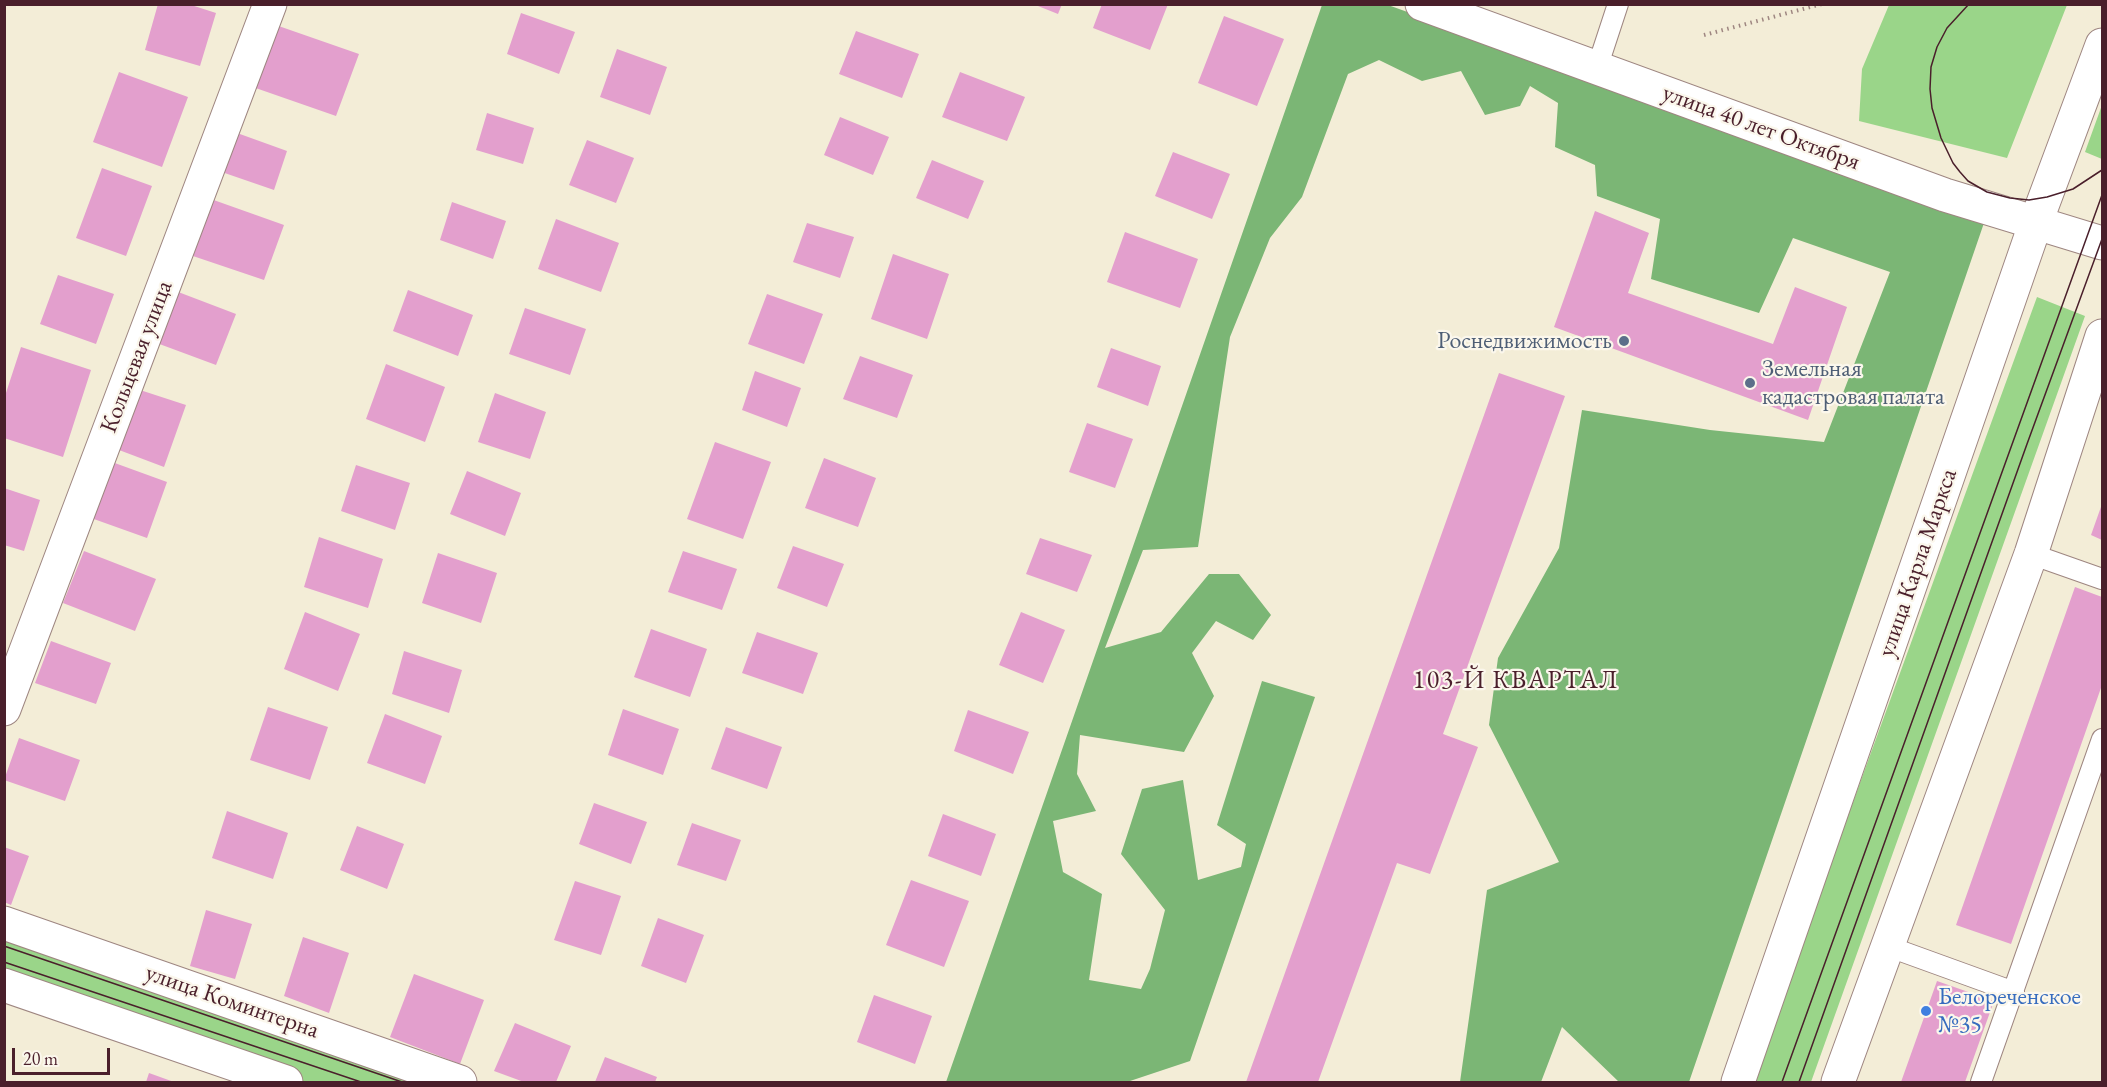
<!DOCTYPE html>
<meta charset="utf-8">
<style>
body{margin:0}
#map{position:relative;width:2107px;height:1087px;overflow:hidden;background:#f3edd7;font-family:"EB Garamond",serif}
canvas{display:block}
.frame{position:absolute;inset:0;border:6px solid #4a1f2b;pointer-events:none}
.scale{position:absolute;left:12px;top:1048px;width:98px;height:27px;box-sizing:border-box;border:3px solid #4a1f2b;border-top:0;padding-left:8px;font-size:18px;line-height:21px;white-space:nowrap;color:#4a1f2b;-webkit-text-stroke:4px #fbf7ec;paint-order:stroke}
</style>
<div id="map">
<canvas width="2107" height="1087"></canvas>
<div class="frame"></div>
<div class="scale">20 m</div>
</div>
<script>
const ctx = document.querySelector('canvas').getContext('2d');
ctx.lineJoin = 'round';
function fillPath(path, color) { ctx.fillStyle = color; ctx.fill(path, 'evenodd'); }
const toPath = rows => new Path2D(rows.map(r => 'M' + r).join(''));
function stroke(path, color, width, dash) { ctx.strokeStyle = color; ctx.lineWidth = width; ctx.lineCap = dash ? 'butt' : 'round'; ctx.setLineDash(dash || []); ctx.stroke(path); }
function drawText(font, color, halo, rows, align = 'center') {
  ctx.font = font + ' "EB Garamond",serif'; ctx.lineWidth = 4.5; ctx.setLineDash([]); ctx.textBaseline = 'middle'; ctx.strokeStyle = halo; ctx.fillStyle = color; for (const [text, x, y, turn = 0] of rows) {
    ctx.save(); ctx.translate(x, y); ctx.rotate((+turn || 0) * Math.PI / 180); ctx.textAlign = isNaN(turn) ? turn : align; if (halo) ctx.strokeText(text, 0, 0); ctx.fillText(text, 0, 0); ctx.restore();
  }
}
fillPath(toPath([
 [1889,5,2067,5,2007,158,1859,121,1862,69],
 [2102,105,2102,159,2085,152],
 [2037,297,2085,316,1811,1082,1751,1082],
 [4,938,415,1082,302,1082,5,978]
]), '#9ad589');
fillPath(toPath([
 [1322,5,1388,5,1985,220,1689,1082,1619,1082,1562,1027,1541,1082,1460,1082,1487,890,1559,862,1489,725,1498,658,1559,548,1582,410,1710,430,1824,442,1890,272,1793,238,1759,313,1651,279,1660,219,1597,196,1595,165,1555,147,1558,103,1530,86,1520,106,1485,115,1461,71,1422,81,1379,60,1348,74,1302,197,1270,238,1230,337,1198,547,1143,550,1105,648,1161,632,1209,574,1239,574,1271,615,1253,640,1216,621,1192,653,1214,696,1184,752,1080,735,1077,774,1096,811,1053,821,1063,872,1102,894,1089,980,1141,989,1150,969,1165,910,1121,854,1142,789,1183,780,1198,880,1241,867,1246,844,1217,825,1262,681,1315,697,1190,1061,1127,1082,946,1082]
]), '#7bb675');
fillPath(toPath([
 [158,4,188,4,216,13,200,66,145,50],
 [1033,4,1062,4,1058,14],
 [1102,4,1168,4,1150,50,1093,28],
 [521,13,575,32,559,74,507,54],
 [1224,16,1284,39,1257,106,1198,83],
 [270,23,359,54,336,116,247,85],
 [856,31,919,54,902,98,839,74],
 [617,49,667,67,650,115,600,97],
 [119,72,188,97,162,167,93,142],
 [960,72,1025,97,1007,141,942,117],
 [487,113,534,128,523,164,476,150],
 [840,117,889,137,873,175,824,155],
 [226,129,287,151,274,190,213,169],
 [587,140,634,158,616,203,569,185],
 [1173,152,1230,174,1212,219,1155,196],
 [932,160,984,181,968,219,916,198],
 [102,168,152,186,126,256,76,238],
 [208,198,284,225,264,280,187,254],
 [452,202,506,221,493,259,440,240],
 [1595,211,1649,233,1628,293,1773,344,1795,287,1847,307,1808,420,1554,327],
 [556,219,619,243,601,292,538,269],
 [807,223,854,237,840,278,793,262],
 [1125,232,1198,259,1180,308,1107,282],
 [893,254,949,274,927,339,871,319],
 [58,275,114,294,96,344,40,324],
 [173,290,236,314,216,365,154,342],
 [408,290,473,315,458,356,393,331],
 [767,294,823,314,804,364,748,344],
 [525,308,586,329,570,375,509,354],
 [21,347,91,370,63,457,4,438,4,399],
 [1111,348,1161,366,1148,406,1097,387],
 [860,356,913,375,897,418,843,399],
 [386,364,445,387,425,442,366,419],
 [755,371,801,388,787,427,742,410],
 [1499,373,1565,396,1443,734,1478,747,1430,874,1397,863,1318,1082,1246,1082],
 [140,390,186,405,164,467,119,450],
 [495,393,546,412,530,459,478,442],
 [1087,423,1133,439,1115,488,1069,472],
 [715,442,771,462,743,539,687,519],
 [824,458,876,478,858,527,805,508],
 [112,462,167,482,147,538,91,518],
 [356,465,410,483,395,530,341,511],
 [467,471,521,493,505,536,450,514],
 [4,488,40,500,24,551,4,545],
 [2102,504,2102,540,2091,535],
 [319,537,383,559,368,608,304,587],
 [1040,538,1092,555,1077,592,1026,574],
 [793,546,844,564,827,607,777,588],
 [84,551,156,579,135,631,63,603],
 [683,551,737,569,722,610,668,592],
 [438,553,497,573,481,623,422,603],
 [2075,587,2102,597,2102,685,2011,944,1956,925],
 [305,612,360,634,338,691,284,669],
 [1021,612,1065,630,1043,683,999,665],
 [651,629,707,649,690,697,634,677],
 [757,632,818,653,803,694,742,673],
 [51,641,111,663,96,704,35,683],
 [404,651,462,670,449,713,392,694],
 [268,707,328,727,310,780,250,760],
 [623,709,679,729,663,775,608,755],
 [968,710,1029,732,1013,774,954,751],
 [385,714,442,736,425,784,367,763],
 [726,727,782,747,767,789,711,769],
 [19,738,80,760,65,801,4,780],
 [594,803,647,822,631,864,579,844],
 [227,811,288,833,273,879,212,858],
 [943,814,996,834,981,876,928,856],
 [692,823,741,840,726,881,677,865],
 [357,826,404,844,387,889,340,870],
 [4,847,29,856,11,905,4,902],
 [911,880,969,901,944,967,886,945],
 [575,881,621,896,601,955,554,940],
 [206,910,252,924,235,979,190,966],
 [658,918,704,935,686,983,641,966],
 [303,937,349,953,329,1013,284,996],
 [414,974,484,1000,460,1064,390,1037],
 [1937,981,1994,1001,1965,1082,1901,1082],
 [874,995,932,1016,915,1064,857,1042],
 [515,1023,571,1046,556,1082,524,1082,494,1071],
 [605,1057,657,1077,655,1082,595,1082],
 [149,1073,174,1082,146,1082]
]), '#e39fcd');
const lane = toPath([
 [1597,68,1618,4],
 [2031,554,2102,579],
 [1887,946,2014,992],
 [1981,1082,2102,739]
]);
const street = toPath([
 [1422,4,1945,195,2102,243],
 [4,709,270,4]
]);
const secondary = toPath([
 [4,923,460,1082],
 [4,985,286,1082],
 [1738,1082,2036,222,2102,45],
 [1838,1082,2031,554,2102,336]
]);
stroke(lane, '#9e8681', 22);
stroke(street, '#9e8681', 35);
stroke(secondary, '#9e8681', 35);
stroke(toPath([
 [1704,35,1822,4]
]), '#9e8681', 4, [1.5, 4.5]);
stroke(lane, '#fff', 20);
stroke(street, '#fff', 33);
stroke(secondary, '#fff', 33);
stroke(toPath([
 [1969,4,1947,28,1937,47,1931,67,1930,89,1932,108,1941,138,1953,163,1960,172,1968,181,1987,192,2010,198,2029,200,2047,197,2073,189,2102,170],
 [4,946,402,1082],
 [4,962,361,1082],
 [1782,1082,2102,195],
 [1799,1082,2027,444,2102,239]
]), '#4a1f2b', 1.5);
for (const [x, y, r, color] of [
 [1624,341,6,"#5c6f8a"],
 [1750,383,6,"#5c6f8a"],
 [1926,1011,6,"#3f7fe0"]
]) { const dot = new Path2D(); dot.arc(x, y, r, 0, 2 * Math.PI); ctx.fillStyle = color; ctx.fill(dot); stroke(dot, '#fbf7ec', 2); }
drawText('24px', '#4a1f2b', '#fbf7ec', [
 ["улица 40 лет Октября",1761,128,20],
 ["Кольцевая улица",137,357,-69],
 ["улица Карла Маркса",1918,563,-71],
 ["улица Коминтерна",232,1002,19]
]);
drawText('24px', '#4e5e75', '#fbf7ec', [
 ["Роснедвижимость",1612,341],
 ["Земельная",1762,369,"left"],
 ["кадастровая палата",1762,397,"left"]
], 'right');
drawText('24px', '#366cbe', '#fbf7ec', [
 ["Белореченское",1938,997],
 ["№35",1938,1025]
], 'left');
ctx.letterSpacing = '1.5px';
drawText('26px', '#4a1f2b', '#fbf7ec', [
 ["103-Й КВАРТАЛ",1516,681]
]);
ctx.letterSpacing = '0px';
</script>
